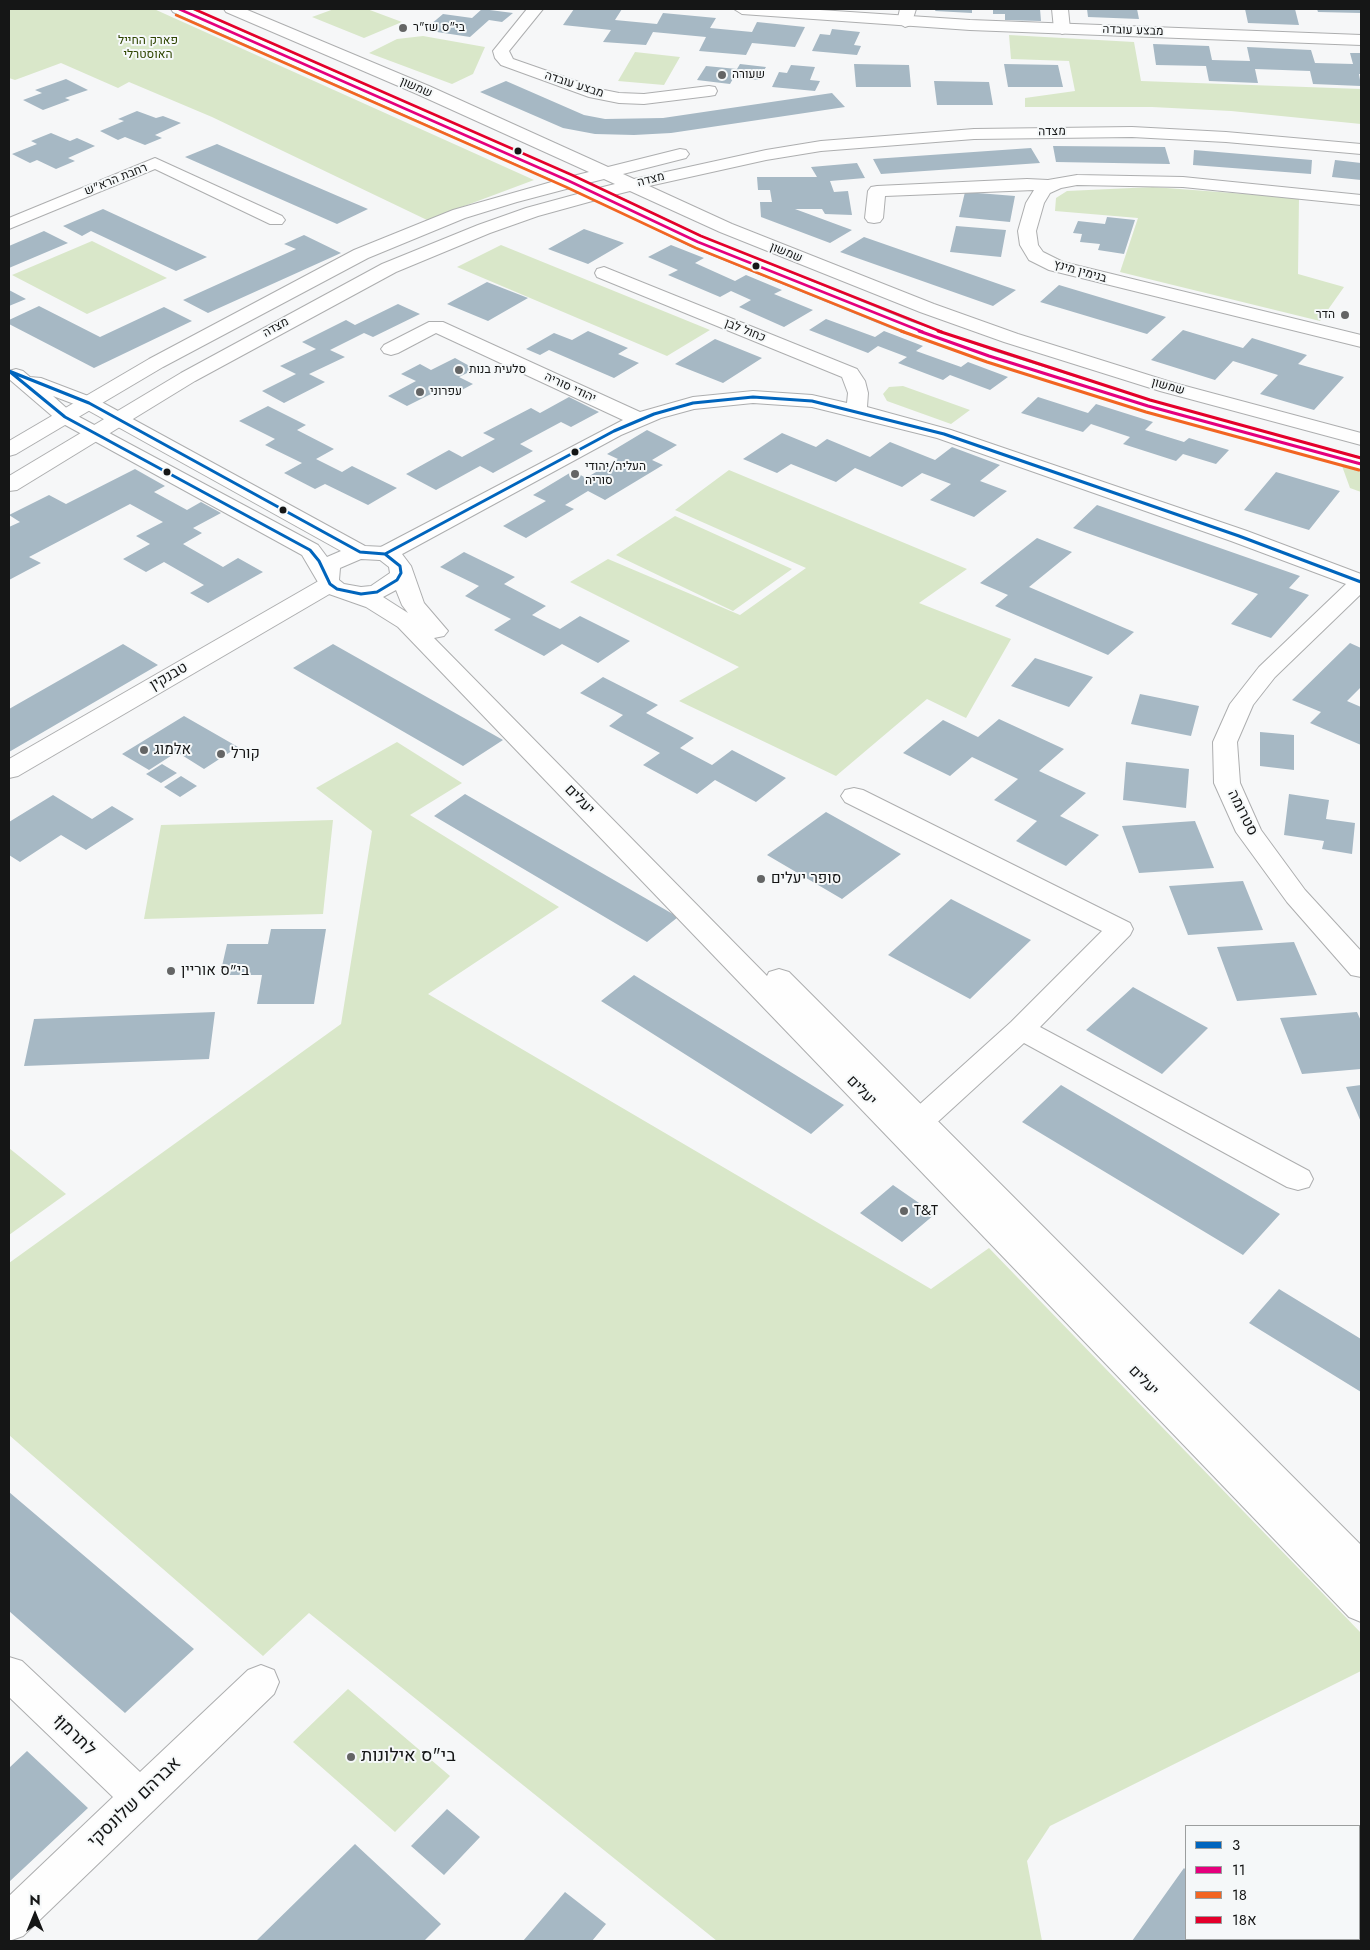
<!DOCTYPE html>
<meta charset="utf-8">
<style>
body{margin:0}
#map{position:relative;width:1370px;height:1950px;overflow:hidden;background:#f6f7f8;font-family:Jost,Heebo,sans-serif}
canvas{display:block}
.frame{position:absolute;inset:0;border:10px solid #151616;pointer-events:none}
.legend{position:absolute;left:1185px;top:1825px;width:175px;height:115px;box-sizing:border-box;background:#f5f8f9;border:1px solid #9b9e9e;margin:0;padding:6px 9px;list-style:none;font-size:15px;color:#151616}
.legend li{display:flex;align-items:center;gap:10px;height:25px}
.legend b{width:25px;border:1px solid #9b9e9e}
.north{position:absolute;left:10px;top:1890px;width:50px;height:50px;-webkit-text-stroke:4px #f5f8f9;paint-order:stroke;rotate:0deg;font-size:14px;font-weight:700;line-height:20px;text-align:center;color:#151616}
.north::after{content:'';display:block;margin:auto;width:18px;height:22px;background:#151616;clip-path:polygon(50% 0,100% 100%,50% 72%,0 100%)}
</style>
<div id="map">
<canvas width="1370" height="1950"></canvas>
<div class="frame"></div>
<ul class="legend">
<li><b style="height:6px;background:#0065bd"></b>3</li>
<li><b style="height:6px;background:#e5007d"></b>11</li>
<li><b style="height:6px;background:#f26522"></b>18</li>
<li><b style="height:6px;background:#e4002b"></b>18א</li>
</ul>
<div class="north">N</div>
</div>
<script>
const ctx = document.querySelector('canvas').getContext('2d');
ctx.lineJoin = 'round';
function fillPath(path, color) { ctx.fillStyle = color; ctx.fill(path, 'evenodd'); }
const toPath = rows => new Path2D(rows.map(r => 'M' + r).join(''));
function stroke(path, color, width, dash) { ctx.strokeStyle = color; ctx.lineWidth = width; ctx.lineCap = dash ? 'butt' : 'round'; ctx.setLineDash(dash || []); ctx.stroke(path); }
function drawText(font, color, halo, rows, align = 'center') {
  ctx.font = font + ' Jost,Heebo,sans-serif'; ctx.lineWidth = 4; ctx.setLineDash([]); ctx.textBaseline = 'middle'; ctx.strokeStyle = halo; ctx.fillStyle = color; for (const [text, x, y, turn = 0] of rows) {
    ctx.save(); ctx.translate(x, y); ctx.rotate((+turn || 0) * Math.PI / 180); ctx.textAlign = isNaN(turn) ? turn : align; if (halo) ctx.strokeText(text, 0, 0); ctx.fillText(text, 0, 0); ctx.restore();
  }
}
fillPath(toPath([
 [9,9,154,9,534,180,427,220,212,117,129,82,118,88,61,63,15,80,9,78],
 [334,9,367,9,402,22,364,38,312,17],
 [1009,35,1134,42,1141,81,1361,89,1361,124,1231,111,1152,107,1025,107,1025,98,1075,91,1069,61,1011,59],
 [423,36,485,47,473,74,452,84,369,53,397,39],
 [635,52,680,57,664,85,618,81],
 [1153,187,1299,198,1298,274,1344,287,1320,321,1120,272,1138,218,1055,211,1056,198,1067,191],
 [92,241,167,278,87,314,12,275],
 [501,245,710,330,667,356,457,267],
 [903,386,970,410,951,424,887,401,883,394,889,387],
 [1342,466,1361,471,1361,492,1350,488],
 [729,470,967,569,919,603,1011,639,966,718,927,699,836,776,679,701,739,667,570,582,608,559,740,615,806,568,675,510],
 [675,516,792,569,733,611,616,555],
 [397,742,462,783,410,815,559,907,428,994,931,1289,989,1248,1361,1633,1361,1671,1050,1826,1027,1861,1042,1941,717,1941,309,1613,263,1656,9,1435,9,1263,341,1024,372,831,316,788],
 [333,820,323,914,144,919,161,825],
 [9,1148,66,1194,9,1235],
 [348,1689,450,1776,395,1832,293,1742]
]), '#d9e7c9');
fillPath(toPath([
 [482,9,513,13,502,22,489,20,470,37,424,30,443,14,472,18],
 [574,9,622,9,615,20,657,24,663,13,716,18,710,28,752,32,757,22,805,27,795,47,752,43,746,55,699,51,706,37,653,32,646,45,603,42,611,30,563,25],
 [936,9,972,9,972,13,935,11],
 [993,9,1040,9,1041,21,1005,20,1005,14,993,14],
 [1087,9,1137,9,1139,19,1088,17],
 [1245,9,1295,9,1299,25,1248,23],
 [1317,9,1361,9,1361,13,1318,12],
 [832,29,860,32,854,45,861,46,857,55,812,51,820,34,830,35],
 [1153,44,1209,46,1212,60,1250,61,1247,47,1311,50,1315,63,1353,64,1350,53,1361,53,1361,74,1359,74,1361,86,1313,84,1310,71,1255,69,1258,83,1209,81,1206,66,1156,65],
 [740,64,766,67,758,80,734,77,730,84,697,80,706,66,737,69],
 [854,64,909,65,911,87,856,87],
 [1004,64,1058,65,1063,87,1008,87],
 [791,65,815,67,810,80,820,81,815,91,772,87,779,72,787,73],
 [66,79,88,90,65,98,70,100,43,110,23,100,42,93,35,90],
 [506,81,584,115,605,119,663,118,832,93,845,107,671,133,634,135,595,134,563,128,480,92],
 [934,81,989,82,993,105,937,105],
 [137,111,156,118,163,116,181,123,155,135,162,138,145,145,125,137,118,140,100,131,124,121,118,119],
 [51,133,70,141,77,138,95,146,68,158,75,161,56,169,37,160,30,163,12,154,37,144,31,141],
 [217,144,368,209,337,224,185,157],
 [1053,146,1165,147,1170,164,1056,162],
 [1031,148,1040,163,881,174,873,159],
 [1194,150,1312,160,1311,174,1193,165],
 [1335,160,1361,163,1361,180,1332,177],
 [857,163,865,178,830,181,834,192,848,191,852,215,825,214,822,209,795,209,852,230,830,243,761,217,760,202,772,202,770,190,758,190,757,177,817,177,811,167],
 [965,192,1015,196,1010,222,959,217],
 [103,209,207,257,176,271,91,231,82,236,63,226],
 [1107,217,1135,220,1124,254,1098,250,1100,244,1080,242,1082,234,1073,233,1078,221,1105,224],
 [956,226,1006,230,1001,257,950,252],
 [584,229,624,243,588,264,548,249],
 [44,231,68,243,9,268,9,246],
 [304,235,341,253,208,313,183,300,296,249,284,244],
 [864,237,1016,290,993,306,840,252],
 [671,245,704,258,695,263,735,281,746,275,782,290,774,294,813,310,784,327,739,307,751,300,731,291,720,297,668,275,678,270,648,257],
 [487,282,528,298,488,321,447,304],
 [1059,285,1166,317,1147,334,1040,302],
 [9,290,26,299,9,306],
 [398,304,420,314,373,337,364,333,330,350,345,357,309,374,325,382,284,403,262,391,296,374,280,366,316,349,302,342,346,320,355,325],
 [39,306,100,337,164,307,192,321,94,368,9,324,9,320],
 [826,319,875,337,884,331,923,346,916,351,961,367,968,362,1008,377,990,390,950,375,943,380,898,363,907,357,878,346,868,353,809,330],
 [1183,330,1243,348,1252,338,1307,355,1298,364,1344,377,1314,410,1260,394,1278,375,1233,361,1215,380,1151,360],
 [588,331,628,348,618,354,639,363,614,378,549,350,540,355,526,349,554,333,572,340],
 [715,339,762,358,723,383,675,364],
 [455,358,475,369,459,377,473,384,458,392,447,386,407,406,388,396,416,381,401,374,420,364,431,370],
 [569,397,599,412,571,427,561,422,520,444,533,451,493,473,480,466,436,490,406,474,449,450,462,457,495,439,483,433,531,408,540,413],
 [1038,397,1088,413,1096,404,1153,422,1145,430,1184,442,1189,438,1229,450,1216,464,1183,454,1176,461,1123,444,1130,437,1091,424,1083,432,1021,413],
 [268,406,306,425,297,430,334,449,316,459,342,472,352,466,397,488,368,505,325,484,315,489,284,473,302,463,265,445,275,439,239,421],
 [647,430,677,445,652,460,663,465,605,500,588,491,565,505,574,509,526,538,503,526,546,501,533,495,573,471,586,478,618,459,607,454],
 [782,433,816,447,827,439,870,457,890,442,935,460,952,447,1000,465,980,481,1007,491,974,517,930,500,951,484,922,473,902,487,855,468,836,482,791,464,777,473,743,459],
 [135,469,165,486,154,492,187,510,201,502,221,513,193,528,202,533,183,544,223,567,238,558,263,572,208,603,190,593,204,585,164,562,146,572,123,559,150,544,136,536,163,522,130,504,29,557,41,563,9,580,9,527,20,522,9,515,49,495,66,504],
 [1276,472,1340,491,1309,530,1244,510],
 [1097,505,1300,576,1289,588,1309,595,1271,638,1231,624,1258,594,1073,528],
 [1037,538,1072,552,1029,587,1134,632,1108,655,995,606,1008,595,980,583],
 [464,552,515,577,504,584,546,606,532,615,560,629,580,616,630,641,598,663,562,644,544,656,494,630,511,619,465,596,479,586,440,567],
 [1350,643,1361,648,1361,687,1347,701,1361,707,1361,745,1310,723,1321,712,1292,700],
 [123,644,158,665,9,752,9,709],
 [333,644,503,740,463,766,293,668],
 [1035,658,1093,677,1069,707,1011,686],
 [603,677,658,705,646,713,694,738,680,748,712,765,732,750,786,778,756,802,715,780,697,794,643,765,660,753,609,726,623,715,580,693],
 [1140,694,1199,706,1191,736,1131,724],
 [184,716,238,747,204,769,177,752,149,770,122,754],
 [999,719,1064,749,1039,771,1086,793,1060,816,1099,835,1066,866,1016,841,1037,821,994,800,1018,779,972,757,950,776,903,753,943,720,978,737],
 [1260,732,1294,735,1294,770,1260,766],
 [1126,762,1189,769,1186,808,1123,800],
 [162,764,177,773,161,783,146,774],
 [181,776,197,786,180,797,164,787],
 [465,794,678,917,647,942,434,816],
 [1289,794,1329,800,1326,819,1355,823,1352,854,1322,849,1324,841,1284,835],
 [53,795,92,819,112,806,134,819,86,850,61,835,20,862,9,855,9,822],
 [826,812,901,854,842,899,767,855],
 [1195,821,1214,868,1139,873,1122,826],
 [1243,881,1263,930,1188,935,1169,886],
 [951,899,1031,940,970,999,888,955],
 [271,929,326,929,314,1004,257,1004,262,975,220,975,227,944,268,944],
 [1294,942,1317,995,1237,1001,1217,947],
 [634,975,844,1105,811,1134,601,1001],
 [1133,987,1208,1028,1162,1074,1086,1030],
 [215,1012,209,1059,24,1066,34,1019],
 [1357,1012,1361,1021,1361,1069,1302,1074,1280,1018],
 [1061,1085,1280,1214,1243,1255,1022,1122],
 [1361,1085,1361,1122,1346,1087],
 [893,1185,935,1214,902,1242,860,1213],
 [1279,1289,1361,1339,1361,1392,1249,1323],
 [9,1492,194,1649,125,1713,9,1611],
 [27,1751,88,1808,9,1882,9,1768],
 [447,1809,480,1837,444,1875,411,1846],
 [355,1844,441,1924,424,1941,256,1941],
 [1361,1848,1361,1894,1359,1892,1359,1852],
 [1184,1868,1186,1870,1186,1939,1281,1939,1285,1941,1132,1941],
 [565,1892,606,1924,592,1941,523,1941]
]), '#a6b8c4');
const minor = toPath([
 [527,9,543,9,509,51,513,59,599,89,619,93,644,94,709,86,715,87,717,91,715,95,709,96,644,104,619,103,589,97,501,65,495,58,493,51,527,9],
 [900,9,916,9,911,25,905,27,897,22,900,9],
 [1052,9,1068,9,1070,29,1068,32,1062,34,1054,29,1052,9],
 [155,158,282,216,285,220,282,224,270,224,155,169,9,229,9,218,155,158],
 [1077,175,1183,177,1361,195,1361,205,1183,187,1077,185,1061,188,1050,193,1044,203,1036,231,1038,245,1043,252,1063,262,1361,335,1361,347,1049,270,1029,260,1020,245,1018,231,1026,203,1034,190,885,196,883,218,880,222,874,223,868,222,865,218,868,191,871,187,877,186,1027,179,1048,180,1077,175],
 [604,267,857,369,865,381,868,393,867,407,951,430,1247,531,1361,574,1361,594,1275,677,1253,705,1237,742,1240,783,1261,830,1305,890,1361,951,1361,977,1351,975,1287,902,1236,832,1214,783,1213,742,1230,704,1259,667,1346,584,1231,541,937,438,812,407,753,403,694,409,661,418,621,435,393,559,385,561,377,559,374,554,377,549,623,420,436,333,398,353,391,355,384,353,381,349,384,345,429,322,443,322,640,412,693,397,753,391,812,395,847,403,848,393,842,377,597,277,595,273,597,269,604,267],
 [330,577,338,579,341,584,338,589,18,776,9,778,9,759,322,579,330,577],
 [854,788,863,790,1130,923,1133,929,1130,935,1040,1027,1309,1171,1313,1179,1309,1187,1298,1190,1287,1187,1024,1043,930,1129,920,1132,910,1129,905,1121,910,1113,1011,1022,1102,931,845,802,841,796,845,790,854,788],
 [9,1657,22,1661,140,1772,248,1670,261,1665,274,1670,279,1682,274,1694,153,1811,23,1936,9,1941,9,1896,113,1797,9,1697,9,1657]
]);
const tertiary = toPath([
 [734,9,805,9,970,20,1361,35,1361,45,970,30,742,14,734,9],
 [16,369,23,371,30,377,41,378,96,399,365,546,385,547,402,554,411,566,424,603,448,631,444,636,434,638,767,976,769,972,779,969,789,972,1361,1545,1361,1622,1349,1617,398,627,366,607,329,594,322,589,302,555,58,421,9,379,9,371,16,369],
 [53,396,82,407,341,551,327,557,318,545,72,413,53,396],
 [361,559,380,560,389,567,390,573,371,586,361,587,344,584,339,580,340,568,361,559],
 [396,590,402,605,408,613,383,597,396,590]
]);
const secondary = toPath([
 [171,9,191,9,573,176,589,172,417,94,226,12,224,9,245,9,429,86,608,167,680,149,686,150,689,154,686,158,623,174,634,179,766,150,821,141,974,129,1132,127,1226,132,1361,144,1361,154,1226,142,1132,137,974,139,821,151,766,160,649,186,732,224,934,304,1018,334,1174,383,1361,433,1361,445,1160,391,1004,342,920,312,720,232,630,191,614,195,705,238,909,321,996,352,1155,402,1361,458,1361,470,1141,410,982,360,895,329,691,246,596,200,538,216,490,233,396,272,195,381,17,490,9,491,9,476,181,373,382,264,478,225,526,208,581,193,570,188,517,202,465,218,368,258,163,367,16,454,9,456,9,441,149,359,354,250,453,210,555,181,173,12,171,9],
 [604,179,615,184,599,188,588,183,604,179]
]);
stroke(minor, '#adaeaf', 2);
stroke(tertiary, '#adaeaf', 2);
stroke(secondary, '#adaeaf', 2);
fillPath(minor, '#fefefe');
fillPath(tertiary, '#fefefe');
fillPath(secondary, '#fefefe');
stroke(toPath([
 [9,371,89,403,360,552,385,554,400,566,401,573,397,580,377,592,361,594,337,589,330,584,319,561,310,550,65,417,9,371],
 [385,554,614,431,654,414,693,403,753,397,812,401,944,434,1239,536,1361,582]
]), '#0065bd', 3);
stroke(toPath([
 [179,9,569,181,698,242,923,332]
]), '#e5007d', 2.5);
stroke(toPath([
 [919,331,989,356,1148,406,1361,464]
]), '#e5007d', 3);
stroke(toPath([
 [176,15,566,187,696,248,904,332]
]), '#f26522', 2.5);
stroke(toPath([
 [901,331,987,362,1146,412,1359,470]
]), '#f26522', 3);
stroke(toPath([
 [194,9,572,175,701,236,942,332]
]), '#e4002b', 2.5);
stroke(toPath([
 [938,331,1150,400,1361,458]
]), '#e4002b', 3);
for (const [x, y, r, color] of [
 [403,28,5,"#646565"],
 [722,75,5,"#646565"],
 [518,151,4.5,"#151616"],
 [756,266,4.5,"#151616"],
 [1345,315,5,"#646565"],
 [459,370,5,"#646565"],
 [420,392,5,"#646565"],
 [575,452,4.5,"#151616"],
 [167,472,4.5,"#151616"],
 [575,474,5,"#646565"],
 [283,510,4.5,"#151616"],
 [144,750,5,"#646565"],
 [221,754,5,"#646565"],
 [761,879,5,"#646565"],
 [171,971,5,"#646565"],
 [904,1211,5,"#646565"],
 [351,1757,5,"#646565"]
]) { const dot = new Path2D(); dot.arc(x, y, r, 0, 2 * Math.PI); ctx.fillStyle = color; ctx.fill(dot); stroke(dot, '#f5f8f9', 2); }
drawText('12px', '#151616', '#f5f8f9', [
 ["בי\"ס שז\"ר",413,28],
 ["שעורה",732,75],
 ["הדר",1335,315,"right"],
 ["סלעית בנות",469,370],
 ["עפרוני",430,392],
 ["העליה/יהודי",585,467],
 ["סוריה",585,481]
], 'left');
drawText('12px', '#151616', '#f5f8f9', [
 ["מבצע עובדה",1133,31,2],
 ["מבצע עובדה",574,85,18],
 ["שמשון",416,88,23],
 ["מצדה",1052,132,-1],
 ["רחבת הרא\"ש",116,180,-22],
 ["מצדה",651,180,-14],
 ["שמשון",786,253,22],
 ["בנימין מינץ",1080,272,16],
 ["מצדה",276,328,-29],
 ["כחול לבן",745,331,22],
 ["שמשון",1168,387,16],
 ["יהודי סוריה",570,388,25]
]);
drawText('12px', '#2f4500', '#f5f8f9', [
 ["פארק החייל",148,41],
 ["האוסטרלי",148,55]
]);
drawText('15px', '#151616', '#f5f8f9', [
 ["טבנקין",169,677,-30],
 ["יעלים",579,800,46],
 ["סטרומה",1242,813,63],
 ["יעלים",861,1091,46],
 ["יעלים",1143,1381,46]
]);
drawText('15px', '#151616', '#f5f8f9', [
 ["אלמוג",154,750],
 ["קורל",231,754],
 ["סופר יעלים",771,879],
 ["בי\"ס אוריין",181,971],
 ["T&T",914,1211]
], 'left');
drawText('18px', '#151616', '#f5f8f9', [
 ["tלתרמן",74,1736,44],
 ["אברהם שלונסקי",135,1803,-44]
]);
drawText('18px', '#151616', '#f5f8f9', [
 ["בי\"ס אילונות",361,1757]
], 'left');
</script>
